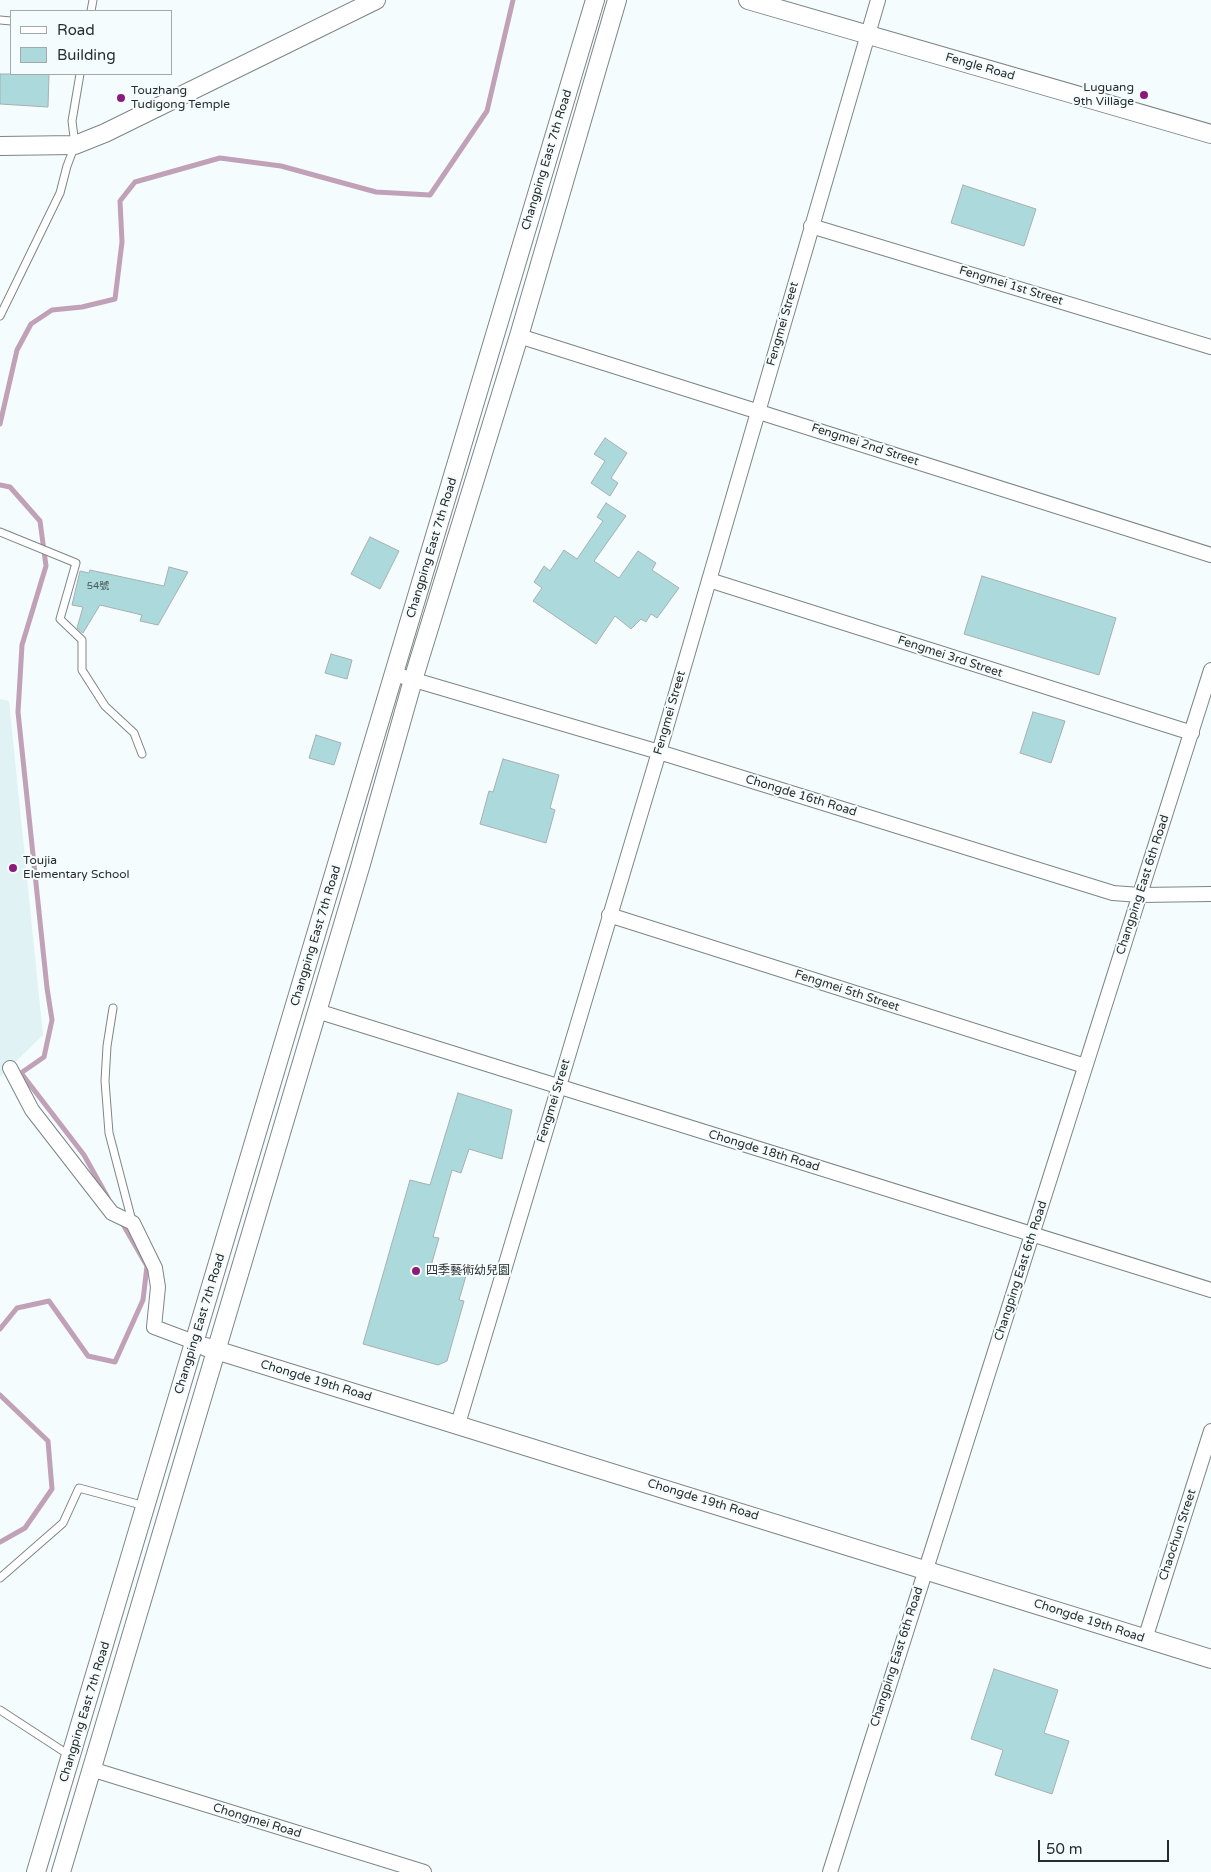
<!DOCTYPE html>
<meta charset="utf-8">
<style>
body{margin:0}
#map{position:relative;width:1211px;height:1872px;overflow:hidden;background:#f4fcfd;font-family:"Varela Round",sans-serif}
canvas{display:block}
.legend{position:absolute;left:10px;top:10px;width:162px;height:65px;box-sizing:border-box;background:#f4fcfd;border:1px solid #a3a9a9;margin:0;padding:6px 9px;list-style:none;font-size:15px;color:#292c2c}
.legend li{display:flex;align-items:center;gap:10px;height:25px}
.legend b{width:25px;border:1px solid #a3a9a9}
.scale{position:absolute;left:1038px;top:1840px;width:131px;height:22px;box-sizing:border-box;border:2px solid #292c2c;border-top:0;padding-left:6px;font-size:15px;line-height:18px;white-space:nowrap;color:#292c2c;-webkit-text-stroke:4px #f4fcfd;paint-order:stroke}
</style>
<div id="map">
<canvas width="1211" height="1872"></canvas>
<ul class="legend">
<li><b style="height:6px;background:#fff"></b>Road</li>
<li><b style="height:14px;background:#abd9dc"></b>Building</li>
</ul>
<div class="scale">50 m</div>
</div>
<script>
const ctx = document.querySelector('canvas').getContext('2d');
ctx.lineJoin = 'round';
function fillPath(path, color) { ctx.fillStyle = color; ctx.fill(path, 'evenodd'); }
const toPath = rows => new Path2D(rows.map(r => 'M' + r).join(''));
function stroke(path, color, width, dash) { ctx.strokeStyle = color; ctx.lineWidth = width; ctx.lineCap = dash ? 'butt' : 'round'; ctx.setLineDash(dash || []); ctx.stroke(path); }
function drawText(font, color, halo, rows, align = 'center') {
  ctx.font = font + ' "Varela Round","Noto Sans TC",sans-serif'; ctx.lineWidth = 4; ctx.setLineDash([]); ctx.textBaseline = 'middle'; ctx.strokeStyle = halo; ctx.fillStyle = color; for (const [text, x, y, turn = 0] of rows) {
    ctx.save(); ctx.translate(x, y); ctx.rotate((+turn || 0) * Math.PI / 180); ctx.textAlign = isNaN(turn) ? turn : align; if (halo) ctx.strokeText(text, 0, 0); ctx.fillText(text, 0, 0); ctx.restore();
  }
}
fillPath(toPath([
 [0,699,9,701,43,1035,0,1077]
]), '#e1f2f4');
stroke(toPath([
 [0,424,17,350,31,324,52,310,82,307,115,299,122,242,120,201,135,182,220,158,281,166,376,192,430,195,487,111,513,0],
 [0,485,10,487,40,521,46,566,22,645,18,712,47,988,52,1020,44,1057,21,1073,84,1155,108,1198],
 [0,1329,17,1308,49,1301,88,1356,115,1362,143,1300,147,1266,121,1221],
 [0,1395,48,1441,52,1489,25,1528,0,1542]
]), '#c0a1b8', 5);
const building = toPath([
 [0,74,49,74,48,107,0,104,0,74],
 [963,185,1036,209,1024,246,951,223,963,185],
 [605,438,627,453,611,478,618,483,610,496,591,483,605,461,594,454,605,438],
 [606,503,626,516,594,561,619,578,638,551,656,563,652,570,679,588,657,618,651,614,646,622,641,619,631,629,615,616,596,644,533,601,542,588,534,582,544,566,550,571,564,550,577,559,603,521,597,517,606,503],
 [370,537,399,551,380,589,351,574,370,537],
 [169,567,188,572,158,625,140,621,142,615,100,605,83,633,77,628,83,607,72,605,80,571,89,573,90,570,164,586,169,567],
 [982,576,1116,618,1099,675,964,634,982,576],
 [331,654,352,660,347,679,325,673,331,654],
 [1033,712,1065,721,1051,763,1020,753,1033,712],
 [316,735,341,743,334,765,309,758,316,735],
 [503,759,559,775,550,808,555,810,546,843,480,824,489,791,493,792,503,759],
 [458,1093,512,1110,502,1159,469,1149,461,1173,452,1170,433,1237,439,1238,431,1266,466,1276,459,1300,464,1301,447,1361,438,1365,363,1344,410,1180,430,1185,458,1093],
 [994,1669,1058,1690,1044,1733,1069,1741,1052,1794,995,1775,1003,1750,971,1739,994,1669]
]);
fillPath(building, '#abd9dc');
stroke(building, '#a8b0b0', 1);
const service = toPath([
 [91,11,93,0],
 [0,20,11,21],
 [0,316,60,193,67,166,75,145,72,121,80,74],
 [0,532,76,563,60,619,82,640,82,670,105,706,134,733,142,754],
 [113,1008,107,1046,105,1081,109,1133,132,1221],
 [0,1578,63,1523,79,1488,145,1506],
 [0,1710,69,1755]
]);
const minor = toPath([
 [811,226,1211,347],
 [519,336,1211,555],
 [709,580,1192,733],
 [394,674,659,752,1113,893,1140,895,1211,894],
 [609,915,1085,1066],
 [317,1011,1211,1290],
 [10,1068,32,1110,112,1213,133,1223,155,1268,158,1287,154,1327,194,1342],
 [458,1424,659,752,878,0],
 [1145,1639,1211,1431],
 [91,1769,424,1872],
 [830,1872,1211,670]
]);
const tertiary = toPath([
 [748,0,1211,134],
 [0,146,75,145,105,133,376,0],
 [206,1347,1211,1659],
 [36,1872,595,0],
 [61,1872,361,864,413,680,519,336,617,0]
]);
stroke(service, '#7e8585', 9);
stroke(minor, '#7e8585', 16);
stroke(tertiary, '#7e8585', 20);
stroke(service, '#fff', 7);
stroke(minor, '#fff', 14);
stroke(tertiary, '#fff', 18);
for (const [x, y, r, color] of [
 [1144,95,5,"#8c1a7c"],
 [121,98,5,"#8c1a7c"],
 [13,868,5,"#8c1a7c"],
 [416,1271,5,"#8c1a7c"]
]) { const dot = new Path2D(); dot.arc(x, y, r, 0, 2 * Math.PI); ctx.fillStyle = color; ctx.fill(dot); stroke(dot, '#f4fcfd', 2); }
drawText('10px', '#4a5758', null, [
 ["54號",98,586]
]);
drawText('12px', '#292c2c', '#f4fcfd', [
 ["Fengle Road",980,67,16],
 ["Changping East 7th Road",547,160,-73],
 ["Fengmei 1st Street",1011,286,17],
 ["Fengmei Street",783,324,-74],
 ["Fengmei 2nd Street",865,445,18],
 ["Changping East 7th Road",432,548,-73],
 ["Fengmei 3rd Street",950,657,18],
 ["Fengmei Street",670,713,-74],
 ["Chongde 16th Road",801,796,17],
 ["Changping East 6th Road",1143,885,-72],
 ["Changping East 7th Road",316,936,-73],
 ["Fengmei 5th Street",847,991,18],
 ["Fengmei Street",554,1101,-73],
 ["Chongde 18th Road",764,1151,17],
 ["Changping East 6th Road",1021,1271,-72],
 ["Changping East 7th Road",200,1324,-73],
 ["Chongde 19th Road",316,1381,17],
 ["Chongde 19th Road",703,1500,17],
 ["Chaochun Street",1178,1535,-72],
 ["Chongde 19th Road",1089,1621,18],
 ["Changping East 6th Road",897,1657,-72],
 ["Changping East 7th Road",85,1712,-73],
 ["Chongmei Road",257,1821,17]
]);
drawText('12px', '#292c2c', '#f4fcfd', [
 ["Luguang",1134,88,"right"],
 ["9th Village",1134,102,"right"],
 ["Touzhang",131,91],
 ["Tudigong Temple",131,105],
 ["Toujia",23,861],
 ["Elementary School",23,875],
 ["四季藝術幼兒園",426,1271]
], 'left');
</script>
